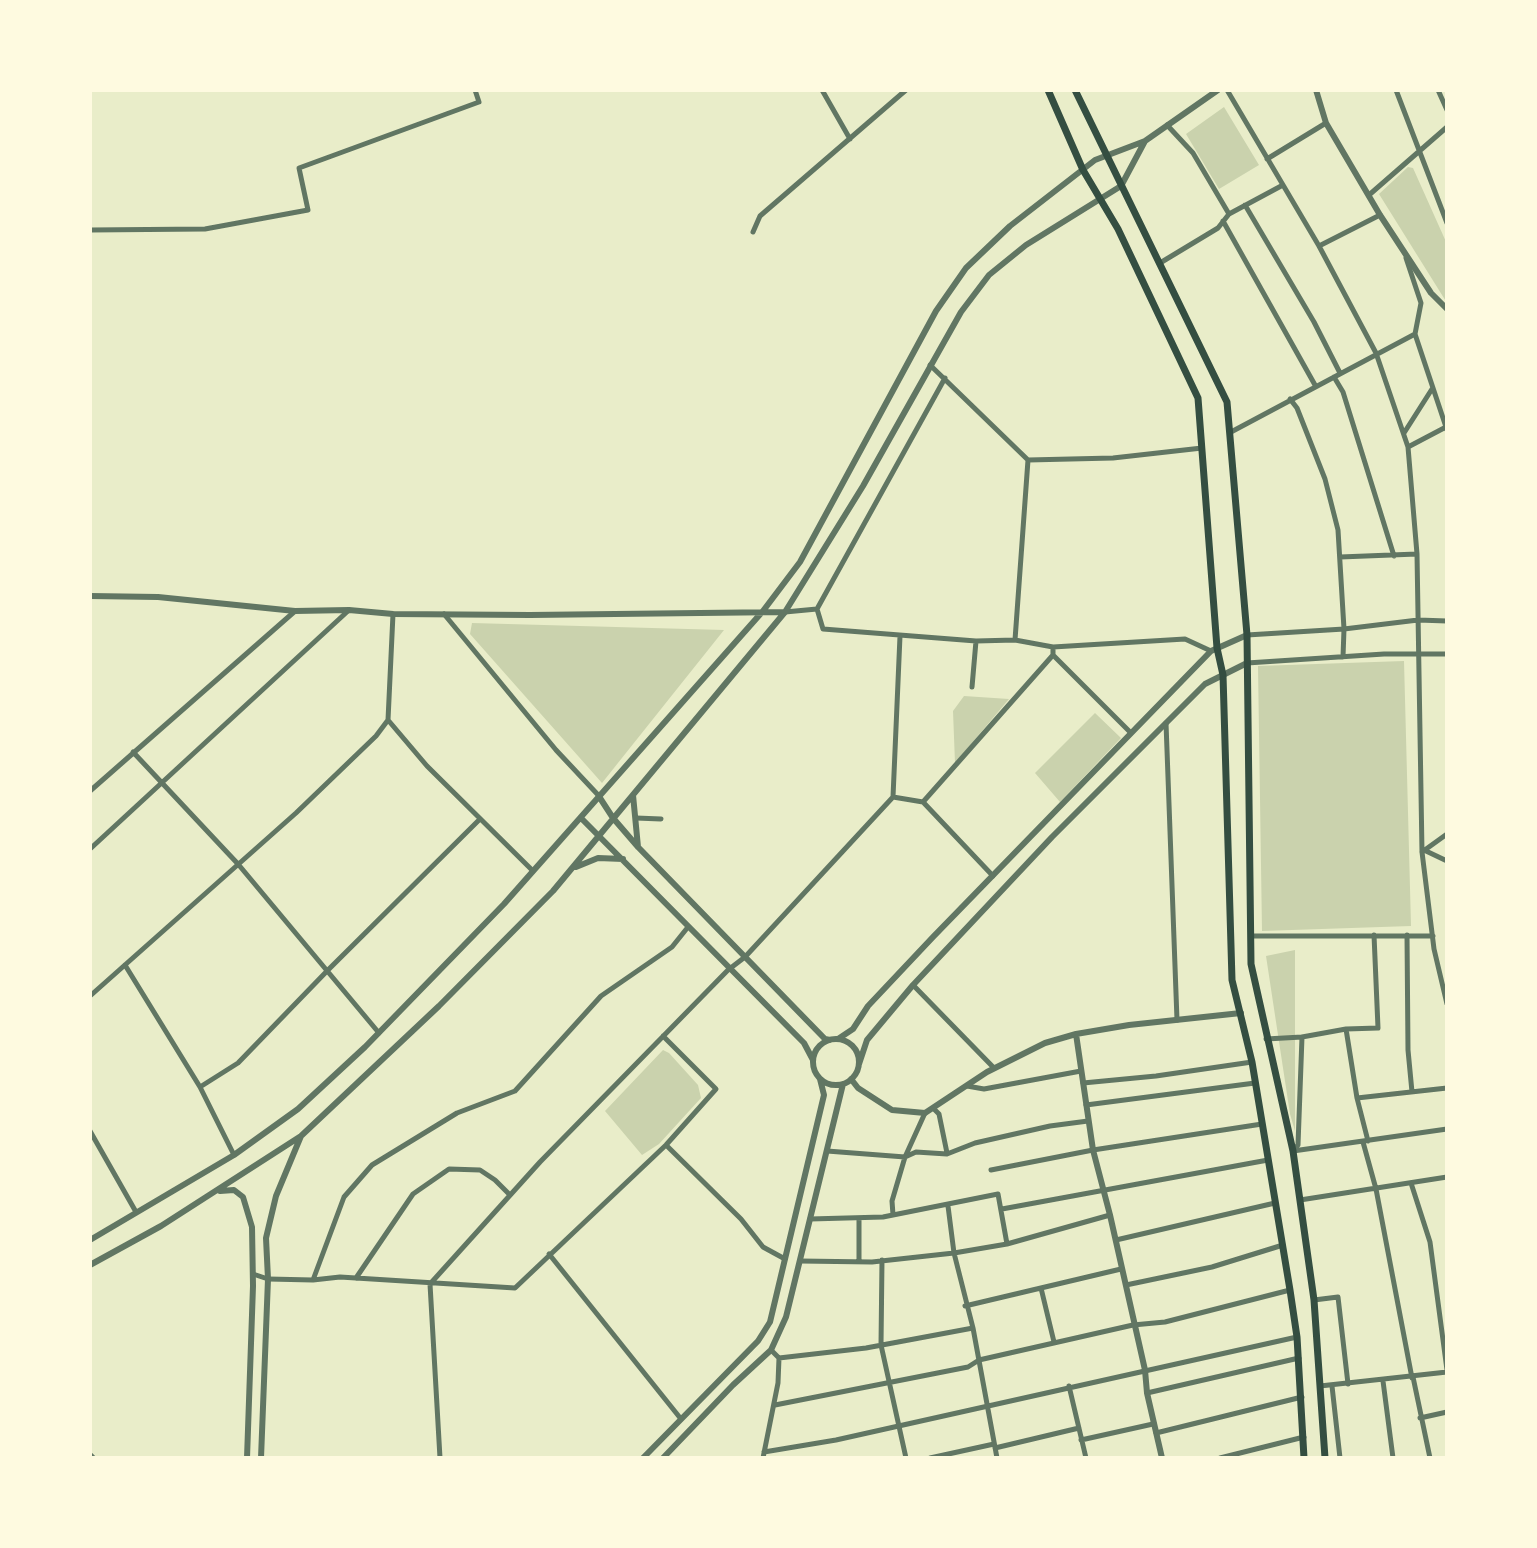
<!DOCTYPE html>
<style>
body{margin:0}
#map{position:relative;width:1537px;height:1548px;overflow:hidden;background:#e9edc9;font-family:"Alegreya Sans",sans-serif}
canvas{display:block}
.frame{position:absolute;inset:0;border:92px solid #fefae0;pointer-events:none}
</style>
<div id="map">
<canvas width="1537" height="1548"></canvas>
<div class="frame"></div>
</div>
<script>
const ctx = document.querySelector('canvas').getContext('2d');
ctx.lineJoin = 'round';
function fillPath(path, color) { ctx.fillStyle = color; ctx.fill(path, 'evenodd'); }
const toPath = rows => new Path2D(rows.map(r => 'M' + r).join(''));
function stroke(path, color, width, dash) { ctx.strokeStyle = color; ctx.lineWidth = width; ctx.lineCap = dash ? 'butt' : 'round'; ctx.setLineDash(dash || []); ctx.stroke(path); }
fillPath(toPath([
 [1224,107,1259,165,1219,189,1186,134],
 [1408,167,1413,168,1447,244,1447,303,1379,194],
 [472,623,724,630,602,783,470,634],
 [1404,661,1411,926,1262,931,1258,666],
 [964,696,1009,699,955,763,953,711],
 [1095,713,1121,738,1060,802,1035,773],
 [1295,950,1295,1131,1290,1114,1266,956],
 [663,1050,669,1053,698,1085,701,1098,659,1144,642,1155,605,1111]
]), '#cad2ad');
stroke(toPath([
 [822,90,850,139],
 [1227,90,1319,246,1376,353,1408,447,1417,554,1422,852,1434,949,1447,1004],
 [1396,90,1447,223],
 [1438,90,1447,110],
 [1167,125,1193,153,1229,214],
 [1267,159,1326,123],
 [1369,195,1447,127],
 [1245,205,1314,322,1340,373],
 [1223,221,1315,385],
 [90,230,205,229,308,210,299,168,479,102,475,90],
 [753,232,760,216,906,90],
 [1319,246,1380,215],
 [1406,258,1421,303,1415,334,1447,430],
 [1160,263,1218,228,1229,214,1283,185],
 [930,365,1028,460,1113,458,1202,448],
 [1334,377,1343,392,1394,556],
 [945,378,817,609,823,629,976,641,1015,640,1053,647,1185,639,1211,651],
 [1290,399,1297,408,1325,479,1338,530,1344,629,1343,657],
 [1231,432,1415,334],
 [1404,433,1432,389],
 [1408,447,1446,427],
 [1340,557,1417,554],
 [785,612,817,609],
 [444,614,556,750,600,797],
 [1247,635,1344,629,1418,620,1447,621],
 [1015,640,1028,460],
 [1053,655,1131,733],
 [1247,663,1384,654,1447,654],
 [972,687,976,641],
 [388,720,427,766,533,871],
 [1166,723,1177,1020],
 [133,752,238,864,379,1033],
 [90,791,294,612],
 [893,797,923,802,993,876],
 [923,802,1053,655,1053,647],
 [636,818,661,819],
 [90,849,349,610],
 [1426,851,1447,861],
 [1422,852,1447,834],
 [1407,935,1408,1050,1412,1092],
 [1251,936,1433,936],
 [125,965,200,1087,234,1155],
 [913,985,994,1068],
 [90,996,296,813,376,736,388,720,393,614],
 [1346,1029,1357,1098,1368,1141],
 [1302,1037,1346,1029,1378,1028,1374,935],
 [1266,1039,1302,1037,1298,1145,1293,1150],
 [1083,1083,1156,1076,1252,1062],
 [967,1086,984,1089,1081,1071],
 [200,1087,238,1063,328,970,480,819],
 [1357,1098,1447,1088],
 [1086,1105,1255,1083],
 [934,1109,939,1114,947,1153],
 [90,1131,136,1212],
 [1363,1142,1376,1189,1412,1378],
 [666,1145,741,1219,763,1247,785,1259],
 [827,1151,905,1157,916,1152,947,1154,975,1143,1050,1126,1088,1121],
 [1293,1151,1447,1129],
 [991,1170,1093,1150,1262,1124],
 [1411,1183,1430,1242,1447,1370],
 [1300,1200,1447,1177],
 [948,1206,954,1253,973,1328,997,1458],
 [1002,1209,1268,1160],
 [893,1215,892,1201,905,1157,925,1113],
 [810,1219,883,1217,998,1194,1007,1244],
 [1116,1240,1275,1203],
 [549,1254,681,1419],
 [882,1260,881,1345,906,1458],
 [800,1261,872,1262,954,1253,1007,1244,1110,1215],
 [859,1262,859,1218],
 [253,1274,268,1279,313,1280,340,1277,515,1288,666,1145,716,1089,663,1036],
 [356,1278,413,1194,449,1169,480,1170,495,1180,510,1195],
 [313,1280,344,1197,372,1165,457,1113,515,1091,601,996,672,947,688,927],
 [1126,1285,1212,1267,1283,1245],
 [1041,1288,1054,1342],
 [1314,1300,1338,1297,1348,1384],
 [965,1306,1121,1269],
 [779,1358,866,1348,973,1328],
 [1413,1377,1430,1458],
 [1383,1381,1393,1458],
 [1069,1386,1086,1458],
 [1320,1386,1447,1372],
 [1332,1386,1340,1458],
 [1147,1393,1299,1358],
 [775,1405,968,1367,979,1360,1133,1325,1165,1322,1290,1290],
 [1420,1418,1447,1412],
 [1156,1433,1302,1397],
 [1081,1440,1153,1424],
 [995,1448,1079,1428],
 [764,1452,836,1440,1297,1337],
 [440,1458,430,1284,540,1162,728,970,745,957,893,797,900,636],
 [763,1458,778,1383,779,1358,771,1350],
 [930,1458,994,1444],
 [1220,1458,1304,1437]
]), '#617663', 5);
stroke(toPath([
 [1316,90,1326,123,1380,215,1431,293,1447,309],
 [1145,141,1218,90],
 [90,596,158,597,295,611,349,610,393,614,530,615,785,612],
 [633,795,638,847],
 [600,798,613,818,638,847,825,1039,830,1040],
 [581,818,804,1043,813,1060],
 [576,867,598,858,623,859],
 [1076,1034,1093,1150,1110,1215,1145,1370,1147,1393,1162,1458],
 [838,1039,853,1029,868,1006,933,937,1211,651,1247,635],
 '813 1062a23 23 0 1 1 46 0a23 23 0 1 1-46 0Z',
 [859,1064,867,1040,913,985,1052,837,1205,684,1247,663],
 [851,1079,858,1088,892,1110,925,1113,987,1072,1045,1043,1076,1034,1129,1025,1241,1013],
 [220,1191,234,1190,243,1197,252,1227,253,1286,247,1458],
 [90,1240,234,1155,298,1109,365,1047,504,904,763,611,800,562,936,311,966,268,1010,226,1095,160,1145,141,1121,186,1026,245,989,275,961,312,863,486,785,612,553,891,439,1006,301,1136,161,1226,90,1265],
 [90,1455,93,1458],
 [261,1458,268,1279,266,1238,276,1196,301,1136],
 [643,1458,758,1341,770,1322,824,1095,820,1079],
 [663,1458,733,1385,771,1350,786,1317,843,1084]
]), '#617663', 6);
stroke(toPath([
 [1048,90,1083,170,1118,229,1198,398,1217,648,1223,675,1232,980,1252,1062,1290,1290,1297,1337,1304,1458],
 [1075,90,1227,402,1247,635,1251,964,1293,1151,1314,1300,1325,1458]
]), '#344e41', 7);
</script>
